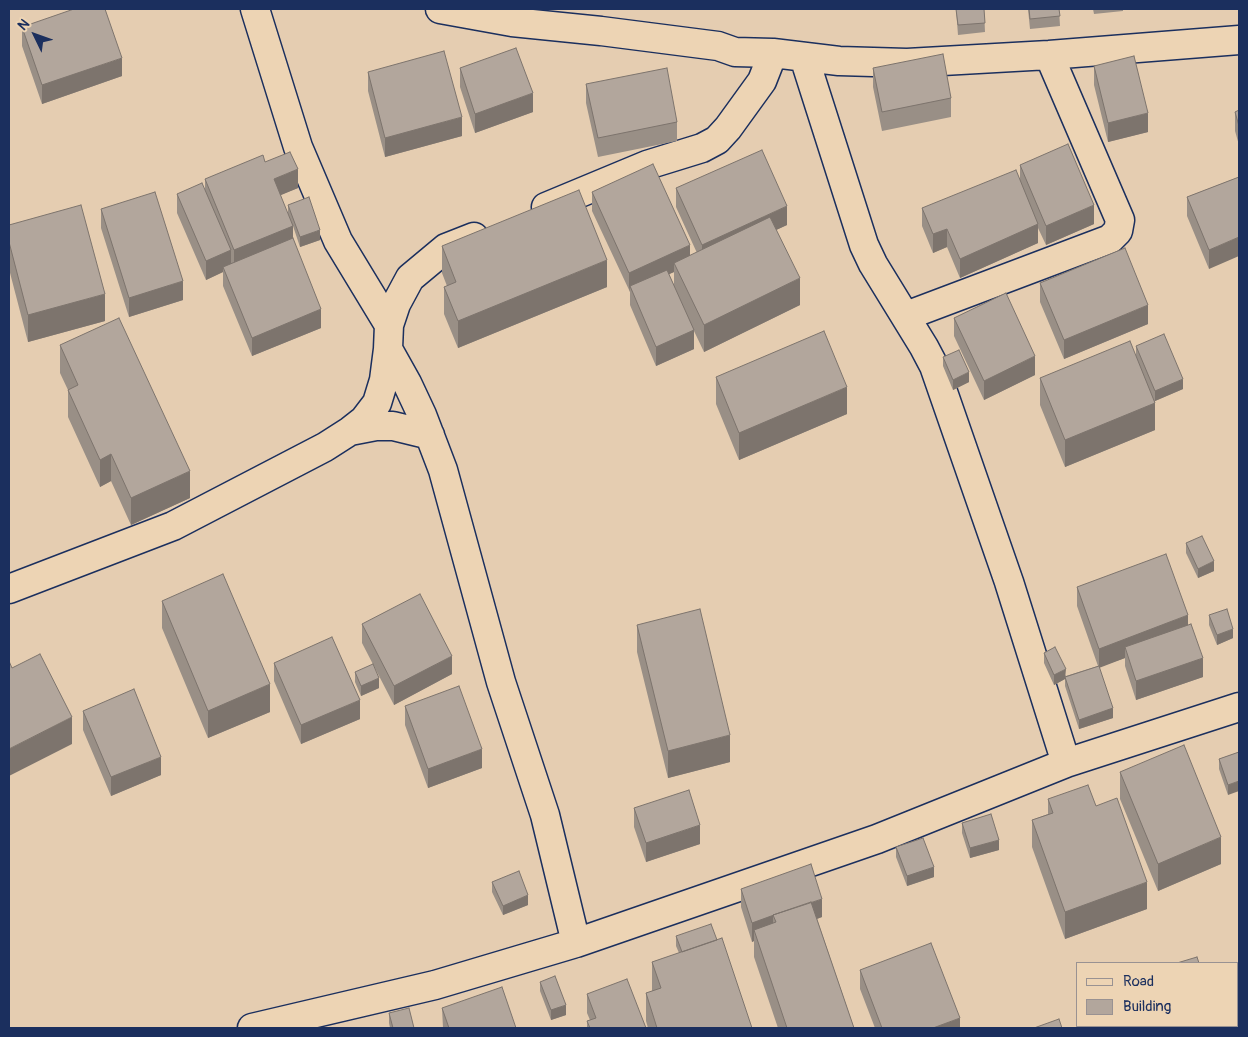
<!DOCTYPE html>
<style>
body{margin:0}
#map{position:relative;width:1248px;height:1037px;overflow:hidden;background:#e5cdb1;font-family:Pangolin,sans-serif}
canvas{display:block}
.frame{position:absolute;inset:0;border:10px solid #1b2f5e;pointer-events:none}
.legend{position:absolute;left:1076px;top:962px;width:162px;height:65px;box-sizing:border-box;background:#edd4b4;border:1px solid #999292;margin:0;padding:6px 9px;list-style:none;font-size:15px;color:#1b2f5e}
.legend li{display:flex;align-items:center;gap:10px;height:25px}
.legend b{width:25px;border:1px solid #999292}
.north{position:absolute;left:10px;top:10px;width:50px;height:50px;-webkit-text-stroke:4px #edd4b4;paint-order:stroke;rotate:312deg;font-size:14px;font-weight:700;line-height:20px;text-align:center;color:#1b2f5e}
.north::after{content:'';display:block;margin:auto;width:18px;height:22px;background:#1b2f5e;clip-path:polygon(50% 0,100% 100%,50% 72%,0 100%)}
</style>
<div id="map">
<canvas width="1248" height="1037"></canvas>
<div class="frame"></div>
<ul class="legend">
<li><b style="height:6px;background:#edd4b4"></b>Road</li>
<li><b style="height:14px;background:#b2a69c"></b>Building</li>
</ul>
<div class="north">N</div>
</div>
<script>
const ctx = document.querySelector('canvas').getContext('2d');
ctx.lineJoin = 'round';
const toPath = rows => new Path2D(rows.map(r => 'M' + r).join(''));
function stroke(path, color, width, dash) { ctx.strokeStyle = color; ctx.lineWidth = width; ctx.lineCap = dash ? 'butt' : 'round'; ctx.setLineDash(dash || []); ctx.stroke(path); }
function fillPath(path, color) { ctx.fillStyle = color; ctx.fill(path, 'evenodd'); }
const minor = toPath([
 [255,9,298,147,338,241,389,325,388,349,407,383,422,415,443,470,501,682,545,815,576,943],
 [440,9,512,22,601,31,718,46,735,52,773,53,839,61,907,63,1049,55,1239,40],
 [804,57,864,245,873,264,924,347,934,366,1009,582,1066,763],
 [546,207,647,165,702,148,717,140,728,128,762,81,773,53],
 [906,316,1110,239,1118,231,1120,220,1049,55],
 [389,325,396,304,410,278,446,248,474,237],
 [350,431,376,426,393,426,430,435],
 [9,589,173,526,325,447,350,431,364,420,377,403,384,380,388,349],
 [252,1028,435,985,576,943,877,839,1066,763,1239,707]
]);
stroke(minor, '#1b2f5e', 31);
stroke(minor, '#edd4b4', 28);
fillPath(toPath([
 [956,9,984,9,985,32,958,35],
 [1028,9,1059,9,1060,26,1030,29],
 [1093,9,1123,9,1123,11,1094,14],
 [22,27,122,76,42,104,22,46],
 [1094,66,1148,132,1108,142,1094,85],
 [460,68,533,112,475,133,460,87],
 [873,68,951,98,951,117,882,131,873,87],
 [368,72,462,136,385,157,368,91],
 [586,84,677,122,677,141,598,157,586,103],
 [1239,110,1239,145,1235,131,1235,112],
 [265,162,298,188,280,195,292,226,288,214,288,205,320,240,300,247,293,226,293,238,321,328,252,356,223,286,223,272,206,280,177,213,177,194,205,191,205,179],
 [1020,165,1094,224,1046,245,1038,228,1038,243,960,278,947,247,933,253,922,226,922,208,1020,179],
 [1239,177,1209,269,1187,216,1187,197],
 [676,188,787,225,776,230,800,305,704,352,694,331,694,349,656,366,630,305,630,292,592,211,592,192,690,256,697,253,676,207],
 [674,272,674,285,669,274],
 [101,209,183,300,129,317,101,228],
 [9,225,105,321,28,342,9,269],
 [442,246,607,287,458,348,444,314,444,287,447,286,442,273],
 [1040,283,1148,324,1064,359,1040,302],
 [954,318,1035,375,984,400,954,336],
 [60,345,190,498,131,525,111,481,100,487,68,417,68,390,60,373],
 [1136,346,1183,389,1155,401,1155,430,1065,467,1040,405,1040,378,1136,355],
 [943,357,969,382,953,390,943,366],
 [716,377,847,414,739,460,716,404],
 [1186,543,1214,571,1198,578,1186,553],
 [1077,587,1188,625,1203,677,1136,700,1125,666,1125,658,1099,667,1113,718,1079,729,1065,686,1065,679,1054,685,1044,663,1044,653,1066,676,1098,666,1077,606],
 [162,601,270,712,208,738,162,628],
 [1209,615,1233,638,1217,645,1209,625],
 [362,624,452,674,394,705,362,643],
 [637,625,730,762,668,778,637,652],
 [274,663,360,719,301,744,274,681],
 [355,672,379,688,361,696,355,682],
 [405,706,482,768,428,788,405,725],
 [83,711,161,775,111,796,83,730],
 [1239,752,1228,795,1219,769,1219,759],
 [1120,772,1221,864,1158,891,1120,799],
 [1048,799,1147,909,1065,939,1032,847,1032,820,1048,814],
 [634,808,700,844,646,862,634,827],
 [962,823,999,850,970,858,962,833],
 [896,847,934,877,907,886,896,857],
 [492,882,528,905,503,915,492,892],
 [741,889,822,917,817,919,854,1028,778,1028,754,957,754,941,752,942,741,907],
 [676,936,717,940,752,1028,648,1028,646,1021,646,993,652,991,652,962,679,953,676,946],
 [860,970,960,1028,875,1028,860,989],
 [540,982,566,1015,551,1020,540,991],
 [587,994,646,1028,587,1028,587,1021,590,1020,587,1013],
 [442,1008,516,1028,443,1028],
 [389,1013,414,1028,390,1028,389,1023]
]), '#998f86');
fillPath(toPath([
 [122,58,122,76,42,104,42,85],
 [533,93,533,112,475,133,475,114],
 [1148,113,1148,132,1108,142,1108,123],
 [462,117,462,136,385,157,385,138],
 [298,169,298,188,274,198,274,179],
 [1094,205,1094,224,1046,245,1046,226],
 [787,206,787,225,702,264,702,245],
 [1038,224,1038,243,960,278,960,259],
 [293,226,293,245,234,269,234,250],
 [947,229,947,247,933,253,933,234],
 [320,230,320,240,300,247,300,237],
 [1239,237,1239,256,1209,269,1209,250],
 [690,245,690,264,674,263,674,272,632,291,630,286,629,292,629,273],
 [231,250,231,269,223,267,223,272,206,280,206,261],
 [607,260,607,287,458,348,458,321],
 [800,278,800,305,704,352,704,325],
 [183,281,183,300,129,317,129,298],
 [105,294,105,321,28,342,28,315],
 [1148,305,1148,324,1064,359,1064,340],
 [321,309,321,328,252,356,252,338],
 [694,330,694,349,656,366,656,347],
 [1035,356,1035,375,984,400,984,381],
 [969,372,969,382,953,390,953,380],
 [1183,379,1183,389,1155,401,1155,391],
 [847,387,847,414,739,460,739,433],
 [1155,403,1155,430,1065,467,1065,440],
 [111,454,111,481,100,487,100,460],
 [190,471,190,498,131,525,131,498],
 [1214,561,1214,571,1198,578,1198,569],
 [1188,615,1188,634,1125,647,1125,658,1099,668,1099,649],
 [1233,629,1233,638,1217,645,1217,635],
 [452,656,452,674,394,705,394,686],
 [1203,658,1203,677,1136,700,1136,681],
 [1066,669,1065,679,1054,685,1054,675],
 [379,678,379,688,361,696,361,686],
 [270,684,270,712,208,738,208,711],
 [360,700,360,719,301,744,301,725],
 [1113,708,1113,718,1079,729,1079,720],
 [72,717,72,744,9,776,9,749],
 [730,735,730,762,668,778,668,751],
 [482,749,482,768,428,788,428,769],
 [161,757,161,775,111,796,111,777],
 [1239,781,1239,791,1228,795,1228,785],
 [700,825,700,844,646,862,646,843],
 [1221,837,1221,864,1158,891,1158,864],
 [999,840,999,850,970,858,970,848],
 [934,867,934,877,907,886,907,876],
 [1147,882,1147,909,1065,939,1065,912],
 [528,895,528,905,503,915,503,906],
 [822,899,822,917,776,933,776,922,774,915],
 [773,915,773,934,754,930,754,941,752,942,752,923],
 [566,1005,566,1015,551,1020,551,1010],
 [960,1018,960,1028,933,1028],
 [1167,1026,1175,1026,1167,1028]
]), '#7d746d');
const building = toPath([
 [74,9,105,9,122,58,42,85,22,27,74,9],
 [956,9,984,9,985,23,958,25,956,9],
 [1029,9,1059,9,1060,16,1030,19,1029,9],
 [516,48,533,93,475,114,460,68,516,48],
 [444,51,462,117,385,138,368,72,444,51],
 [943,54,951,98,882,112,873,68,943,54],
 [1134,56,1148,113,1108,123,1094,66,1134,56],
 [667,68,677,122,598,138,586,84,667,68],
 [1239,110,1239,126,1235,112,1239,110],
 [1068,144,1094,205,1046,226,1020,165,1068,144],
 [762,150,787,206,702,245,676,188,762,150],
 [290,152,298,169,274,179,293,226,234,250,205,179,263,155,265,162,290,152],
 [653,164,690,245,629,273,592,192,653,164],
 [1016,170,1038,224,960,259,947,229,933,234,922,208,1016,170],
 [1239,177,1239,237,1209,250,1187,197,1239,177],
 [202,183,231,250,206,261,177,194,202,183],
 [579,190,607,260,458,321,444,287,456,282,442,246,579,190],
 [155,192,183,281,129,298,101,209,155,192],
 [309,197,320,230,300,237,288,205,309,197],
 [81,205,105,294,28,315,9,242,9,225,81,205],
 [770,217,800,278,704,325,674,263,770,217],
 [293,238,321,309,252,338,223,267,293,238],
 [1125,248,1148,305,1064,340,1040,283,1125,248],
 [667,270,694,330,656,347,630,286,667,270],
 [1006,293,1035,356,984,381,954,318,1006,293],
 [119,318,190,471,131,498,111,454,100,460,68,390,78,385,60,345,119,318],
 [824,331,847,387,739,433,716,377,824,331],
 [1164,334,1183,379,1155,391,1136,346,1164,334],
 [1130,341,1155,403,1065,440,1040,378,1130,341],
 [959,350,969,372,953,380,943,357,959,350],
 [1202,536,1214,561,1198,569,1186,543,1202,536],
 [1166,554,1188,615,1099,649,1077,587,1166,554],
 [223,574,270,684,208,711,162,601,223,574],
 [420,594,452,656,394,686,362,624,420,594],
 [700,609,730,735,668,751,637,625,700,609],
 [1227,609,1233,629,1217,635,1209,615,1227,609],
 [1191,624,1203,658,1136,681,1125,647,1191,624],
 [332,637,360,700,301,725,274,663,332,637],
 [1055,647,1066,669,1054,675,1044,653,1055,647],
 [40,654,72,717,9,749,9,661,12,668,40,654],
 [373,664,379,678,361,686,355,672,373,664],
 [1099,666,1113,708,1079,720,1065,677,1099,666],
 [459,686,482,749,428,769,405,706,459,686],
 [134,689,161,757,111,777,83,711,134,689],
 [1184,745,1221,837,1158,864,1120,772,1184,745],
 [1239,752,1239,781,1228,785,1219,759,1239,752],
 [1088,785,1096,806,1117,798,1147,882,1065,912,1032,820,1053,813,1048,799,1088,785],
 [689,790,700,825,646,843,634,808,689,790],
 [991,814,999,840,970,848,962,823,991,814],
 [923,838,934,867,907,876,896,847,923,838],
 [811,864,822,899,773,915,774,915,752,923,741,889,811,864],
 [519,871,528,895,503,906,492,882,519,871],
 [811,902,854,1028,787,1028,754,930,776,922,773,915,811,902],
 [711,924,717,940,682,952,676,936,711,924],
 [722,938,752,1028,657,1028,646,993,661,988,652,962,722,938],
 [931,943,960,1018,933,1028,882,1028,860,970,931,943],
 [1197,957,1199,963,1177,963,1197,957],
 [555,976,566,1005,551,1010,540,982,555,976],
 [627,979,646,1028,590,1028,587,1021,596,1018,587,994,627,979],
 [502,987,516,1028,449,1028,442,1008,502,987],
 [409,1008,414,1028,393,1028,389,1013,409,1008],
 [1059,1019,1062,1028,1034,1028,1059,1019]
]);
fillPath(building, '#b2a69c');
stroke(building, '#7d746d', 1);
</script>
